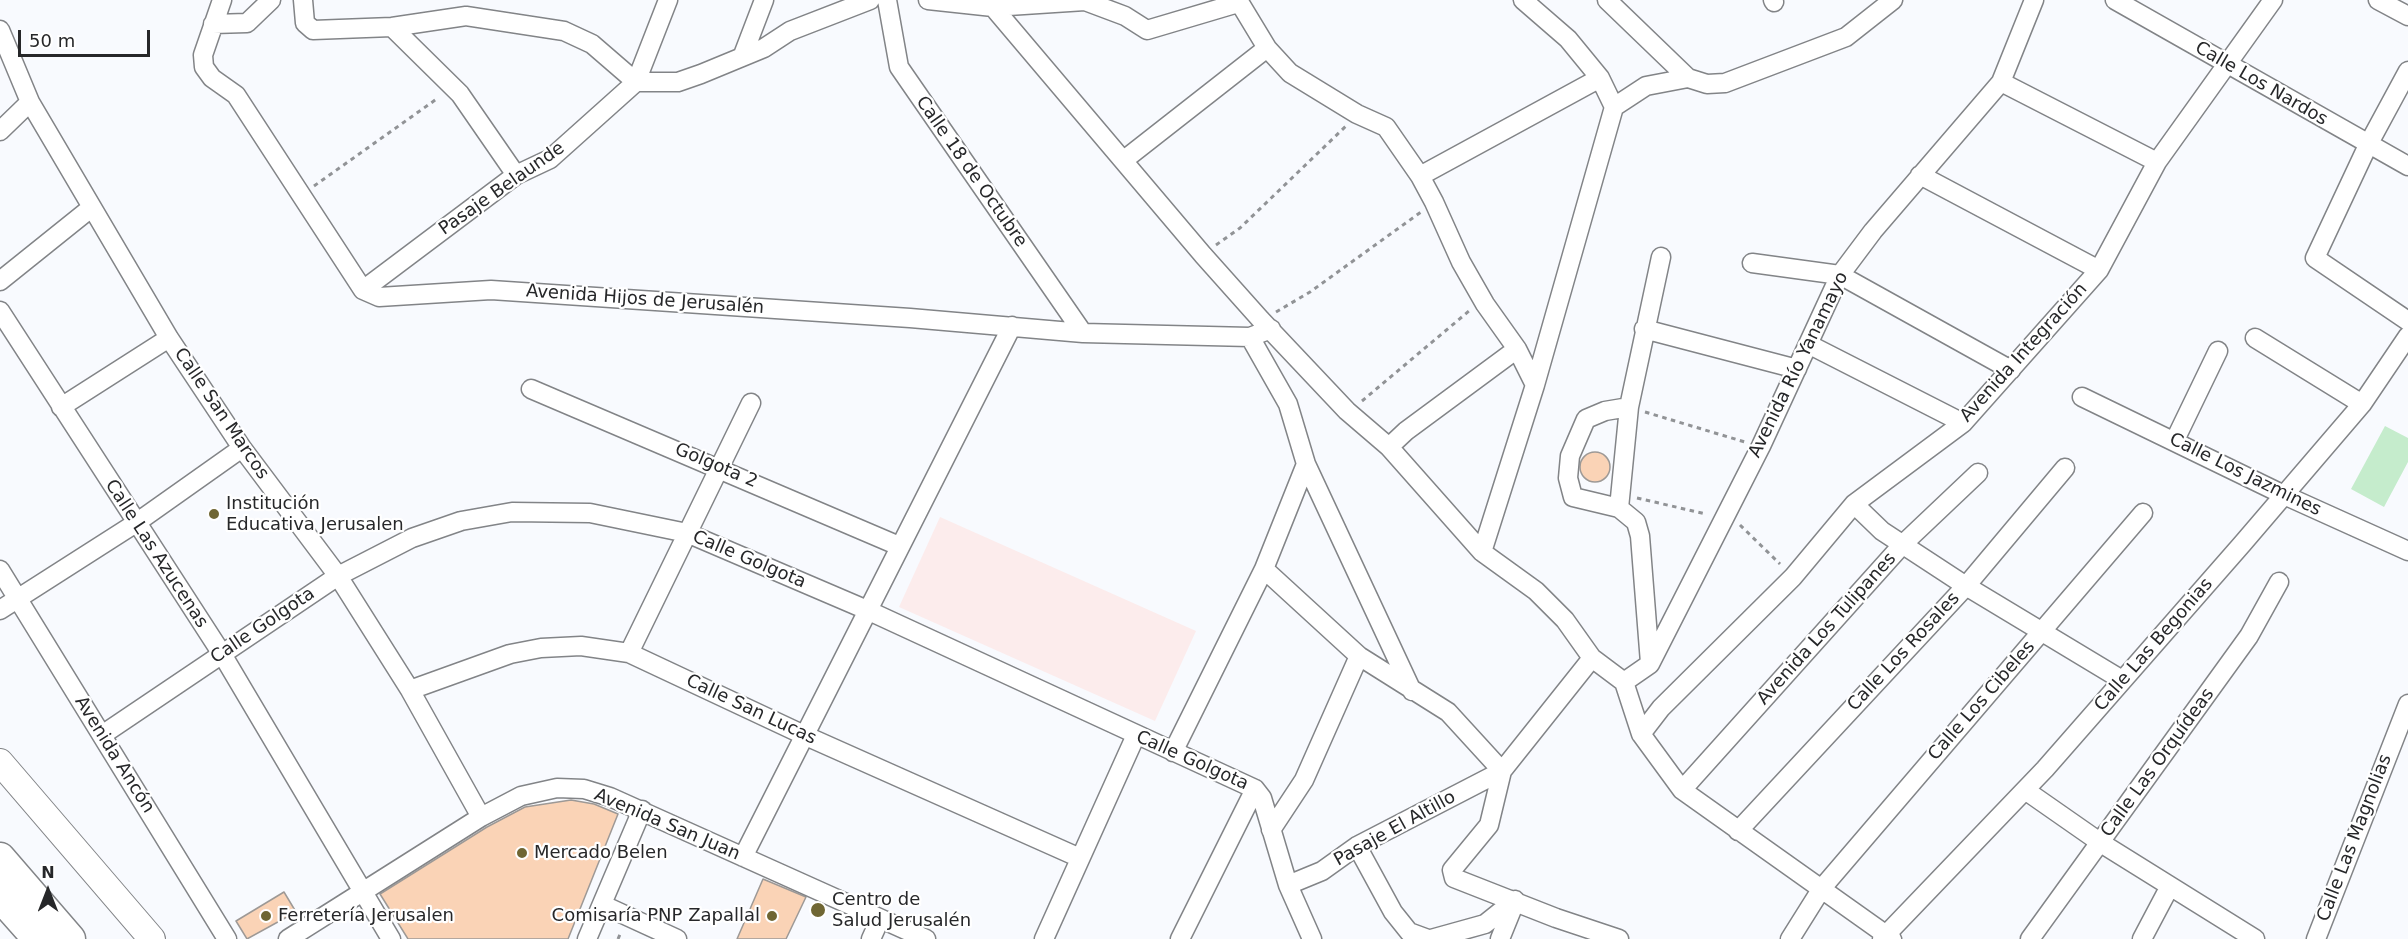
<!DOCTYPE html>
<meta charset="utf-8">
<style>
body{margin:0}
#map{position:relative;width:2408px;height:939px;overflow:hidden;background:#f8fafe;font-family:"DejaVu Sans",sans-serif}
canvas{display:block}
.north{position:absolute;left:18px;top:861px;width:60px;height:60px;-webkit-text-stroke:4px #fff;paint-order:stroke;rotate:0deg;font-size:16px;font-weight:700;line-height:24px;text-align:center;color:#262729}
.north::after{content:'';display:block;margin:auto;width:21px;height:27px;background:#262729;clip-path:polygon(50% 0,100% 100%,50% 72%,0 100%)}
.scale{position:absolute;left:18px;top:30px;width:132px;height:27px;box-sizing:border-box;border:3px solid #262729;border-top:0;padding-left:8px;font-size:18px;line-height:21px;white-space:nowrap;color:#262729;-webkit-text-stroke:4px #fff;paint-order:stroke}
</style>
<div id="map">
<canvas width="2408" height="939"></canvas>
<div class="north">N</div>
<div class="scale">50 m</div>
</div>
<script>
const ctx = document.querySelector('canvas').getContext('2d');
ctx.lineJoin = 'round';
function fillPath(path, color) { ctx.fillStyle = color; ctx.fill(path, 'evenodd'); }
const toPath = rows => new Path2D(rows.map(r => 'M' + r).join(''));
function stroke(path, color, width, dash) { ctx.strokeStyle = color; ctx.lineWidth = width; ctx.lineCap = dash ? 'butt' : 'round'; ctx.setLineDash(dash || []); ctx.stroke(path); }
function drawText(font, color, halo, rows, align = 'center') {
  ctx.font = font + ' "DejaVu Sans",sans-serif'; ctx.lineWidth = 4.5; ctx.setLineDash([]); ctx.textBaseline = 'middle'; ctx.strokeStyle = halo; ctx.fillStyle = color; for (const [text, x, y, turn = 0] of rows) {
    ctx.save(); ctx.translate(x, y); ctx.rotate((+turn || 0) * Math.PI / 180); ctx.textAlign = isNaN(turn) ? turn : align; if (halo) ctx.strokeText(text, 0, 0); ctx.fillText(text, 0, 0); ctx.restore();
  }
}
fillPath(toPath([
 [940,517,1196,631,1155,721,899,607]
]), '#fcecec');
fillPath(toPath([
 [2385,426,2408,438,2408,462,2384,507,2351,489]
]), '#c5eccc');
const building = toPath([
 '1580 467a15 15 0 1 1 30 0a15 15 0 1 1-30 0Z',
 [571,800,594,804,618,814,568,939,408,939,380,894,487,827,525,807,571,800],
 [763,879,806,897,786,939,737,939,763,879],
 [284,892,296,912,247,939,236,921,284,892]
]);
fillPath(building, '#fad3b6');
stroke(building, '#9d9996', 1.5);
const minor = toPath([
 [222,0,203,55,204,67,212,78,236,95,363,290,379,297,491,290,910,318,1083,333,1250,337,1271,329],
 [303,0,305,23,313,30,392,27,466,16,564,31,592,44,636,82,678,82,701,74,764,48,790,31,870,0],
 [887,0,899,67,1083,333],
 [928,0,993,7,1085,1,1125,16,1147,30,1238,3],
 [996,0,993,7,1203,255,1261,320,1347,411,1389,447,1482,552,1536,591,1565,620,1592,658,1624,682,1641,734,1682,790,1892,939],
 [1238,0,1267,48,1290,73,1357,114,1386,127,1420,176,1434,202,1461,262,1485,304,1517,349,1535,385],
 [1607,0,1688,78],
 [1773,0,1774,2],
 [2115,0,2408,166],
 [2378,0,2408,16],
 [213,24,247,23,271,0],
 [392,27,460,94,516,175],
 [0,30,30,102,169,338,242,448,338,576,410,690,481,817],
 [743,55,764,0],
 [2408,71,2368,145,2315,258,2408,321],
 [2001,82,2157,162],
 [1614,107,1646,86,1688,78,1707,84,1725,83,1846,37,1893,0],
 [0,131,30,102],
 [1124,160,1267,48],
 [1920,175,2099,270],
 [1420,176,1600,78],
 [1752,263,1840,275,2011,370],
 [0,281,91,208],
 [363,290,516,175,550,159,636,82,668,0],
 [0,311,222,654,391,939],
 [1644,329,1797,369],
 [1250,337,1288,404,1306,464,1412,691],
 [2255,338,2362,404],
 [1808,344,1963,423],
 [531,389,899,546],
 [2082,397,2284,495,2408,551],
 [61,407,169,338],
 [2175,440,2218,351],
 [1389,447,1406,431,1517,349],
 [1854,504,1882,531,1966,586,2122,680],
 [1619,508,1573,497,1568,478,1570,456,1586,419,1605,411,1629,407],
 [1482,552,1535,385,1614,107,1600,78,1568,39,1523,0],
 [1264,569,1359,656,1448,712,1502,771,1357,846,1322,871,1288,885],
 [0,570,227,939],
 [0,610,136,523,242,448],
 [629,653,751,403],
 [1592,658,1502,771,1489,825,1452,870,1454,878,1556,918,1619,939],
 [1650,663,1640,536,1636,522,1619,508,1629,407,1661,257],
 [1624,682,1650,664,1761,446,1840,275,1873,231,2001,82,2034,0],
 [410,690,510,654,541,648,581,646,629,653,806,736,1080,858],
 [1641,734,1661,708,1793,577,1854,504,1963,423,2099,270,2157,162,2273,0],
 [102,735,338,576,412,538,461,521,512,512,590,513,687,533,867,610,1255,789,1262,798,1288,885,1312,939],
 [1173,752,1264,569,1306,464],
 [1682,790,1902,545,1978,473],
 [2025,790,2101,843,2255,939],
 [1271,830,1304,780,1359,656],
 [1738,831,1966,586,2065,468],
 [1357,846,1393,912,1409,932,1428,939],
 [743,857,1012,326],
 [603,905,677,939],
 [288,939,481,817,521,796,557,788,584,789,610,797,926,939],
 [587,939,642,810],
 [871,939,880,919],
 [1044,939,1136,735],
 [1180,939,1255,789],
 [1431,939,1485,924,1515,900],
 [1500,939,1515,902],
 [1790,939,1822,888,2143,513],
 [1882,939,2045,769,2243,543,2362,404,2408,336],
 [2030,939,2249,636,2279,582],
 [2142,939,2170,886],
 [2316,939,2408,704]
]);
const secondary = toPath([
 [0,762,152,939]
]);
const trunk = toPath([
 [0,858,70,939],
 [0,896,38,939]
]);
stroke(minor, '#828487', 21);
stroke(secondary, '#828487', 28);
stroke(trunk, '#828487', 33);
stroke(toPath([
 [314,186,438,98],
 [1216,245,1240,228,1346,126],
 [1276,312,1310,292,1421,212],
 [1362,401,1469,311],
 [1645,412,1745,442],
 [1637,498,1706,514],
 [1740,525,1780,564],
 [618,939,621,932]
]), '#919396', 3, [4.5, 4.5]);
stroke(minor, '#fff', 18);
stroke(secondary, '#fff', 26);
stroke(trunk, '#fff', 30);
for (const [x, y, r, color] of [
 [214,514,6,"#6f6633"],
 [522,853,6,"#6f6633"],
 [818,910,8,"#6f6633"],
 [266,916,6,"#6f6633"],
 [772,916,6,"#6f6633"]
]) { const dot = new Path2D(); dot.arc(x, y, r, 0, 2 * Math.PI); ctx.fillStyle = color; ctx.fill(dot); stroke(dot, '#fff', 2); }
drawText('18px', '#262729', '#fff', [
 ["Calle Los Nardos",2261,84,30],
 ["Calle 18 de Octubre",971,172,55],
 ["Pasaje Belaunde",502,189,-35],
 ["Avenida Hijos de Jerusalén",645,300,4],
 ["Avenida Integración",2024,353,-48],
 ["Avenida Río Yanamayo",1799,365,-64],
 ["Calle San Marcos",221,414,56],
 ["Golgota 2",716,466,23],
 ["Calle Los Jazmines",2245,475,26],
 ["Calle Las Azucenas",156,554,57],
 ["Calle Golgota",749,560,23],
 ["Calle Golgota",263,626,-34],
 ["Avenida Los Tulipanes",1827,629,-48],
 ["Calle Las Begonias",2154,645,-49],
 ["Calle Los Rosales",1904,652,-47],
 ["Calle Los Cibeles",1982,701,-49],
 ["Calle San Lucas",751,710,25],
 ["Avenida Ancón",114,755,58],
 ["Calle Golgota",1192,761,24],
 ["Calle Las Orquídeas",2158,763,-54],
 ["Avenida San Juan",667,825,23],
 ["Pasaje El Altillo",1395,829,-29],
 ["Calle Las Magnolias",2355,838,-69]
]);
drawText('18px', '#262729', '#fff', [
 ["Institución",226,504],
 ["Educativa Jerusalen",226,525],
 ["Mercado Belen",534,853],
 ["Centro de",832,900],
 ["Salud Jerusalén",832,921],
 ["Ferretería Jerusalen",278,916],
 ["Comisaría PNP Zapallal",760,916,"right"]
], 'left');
</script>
